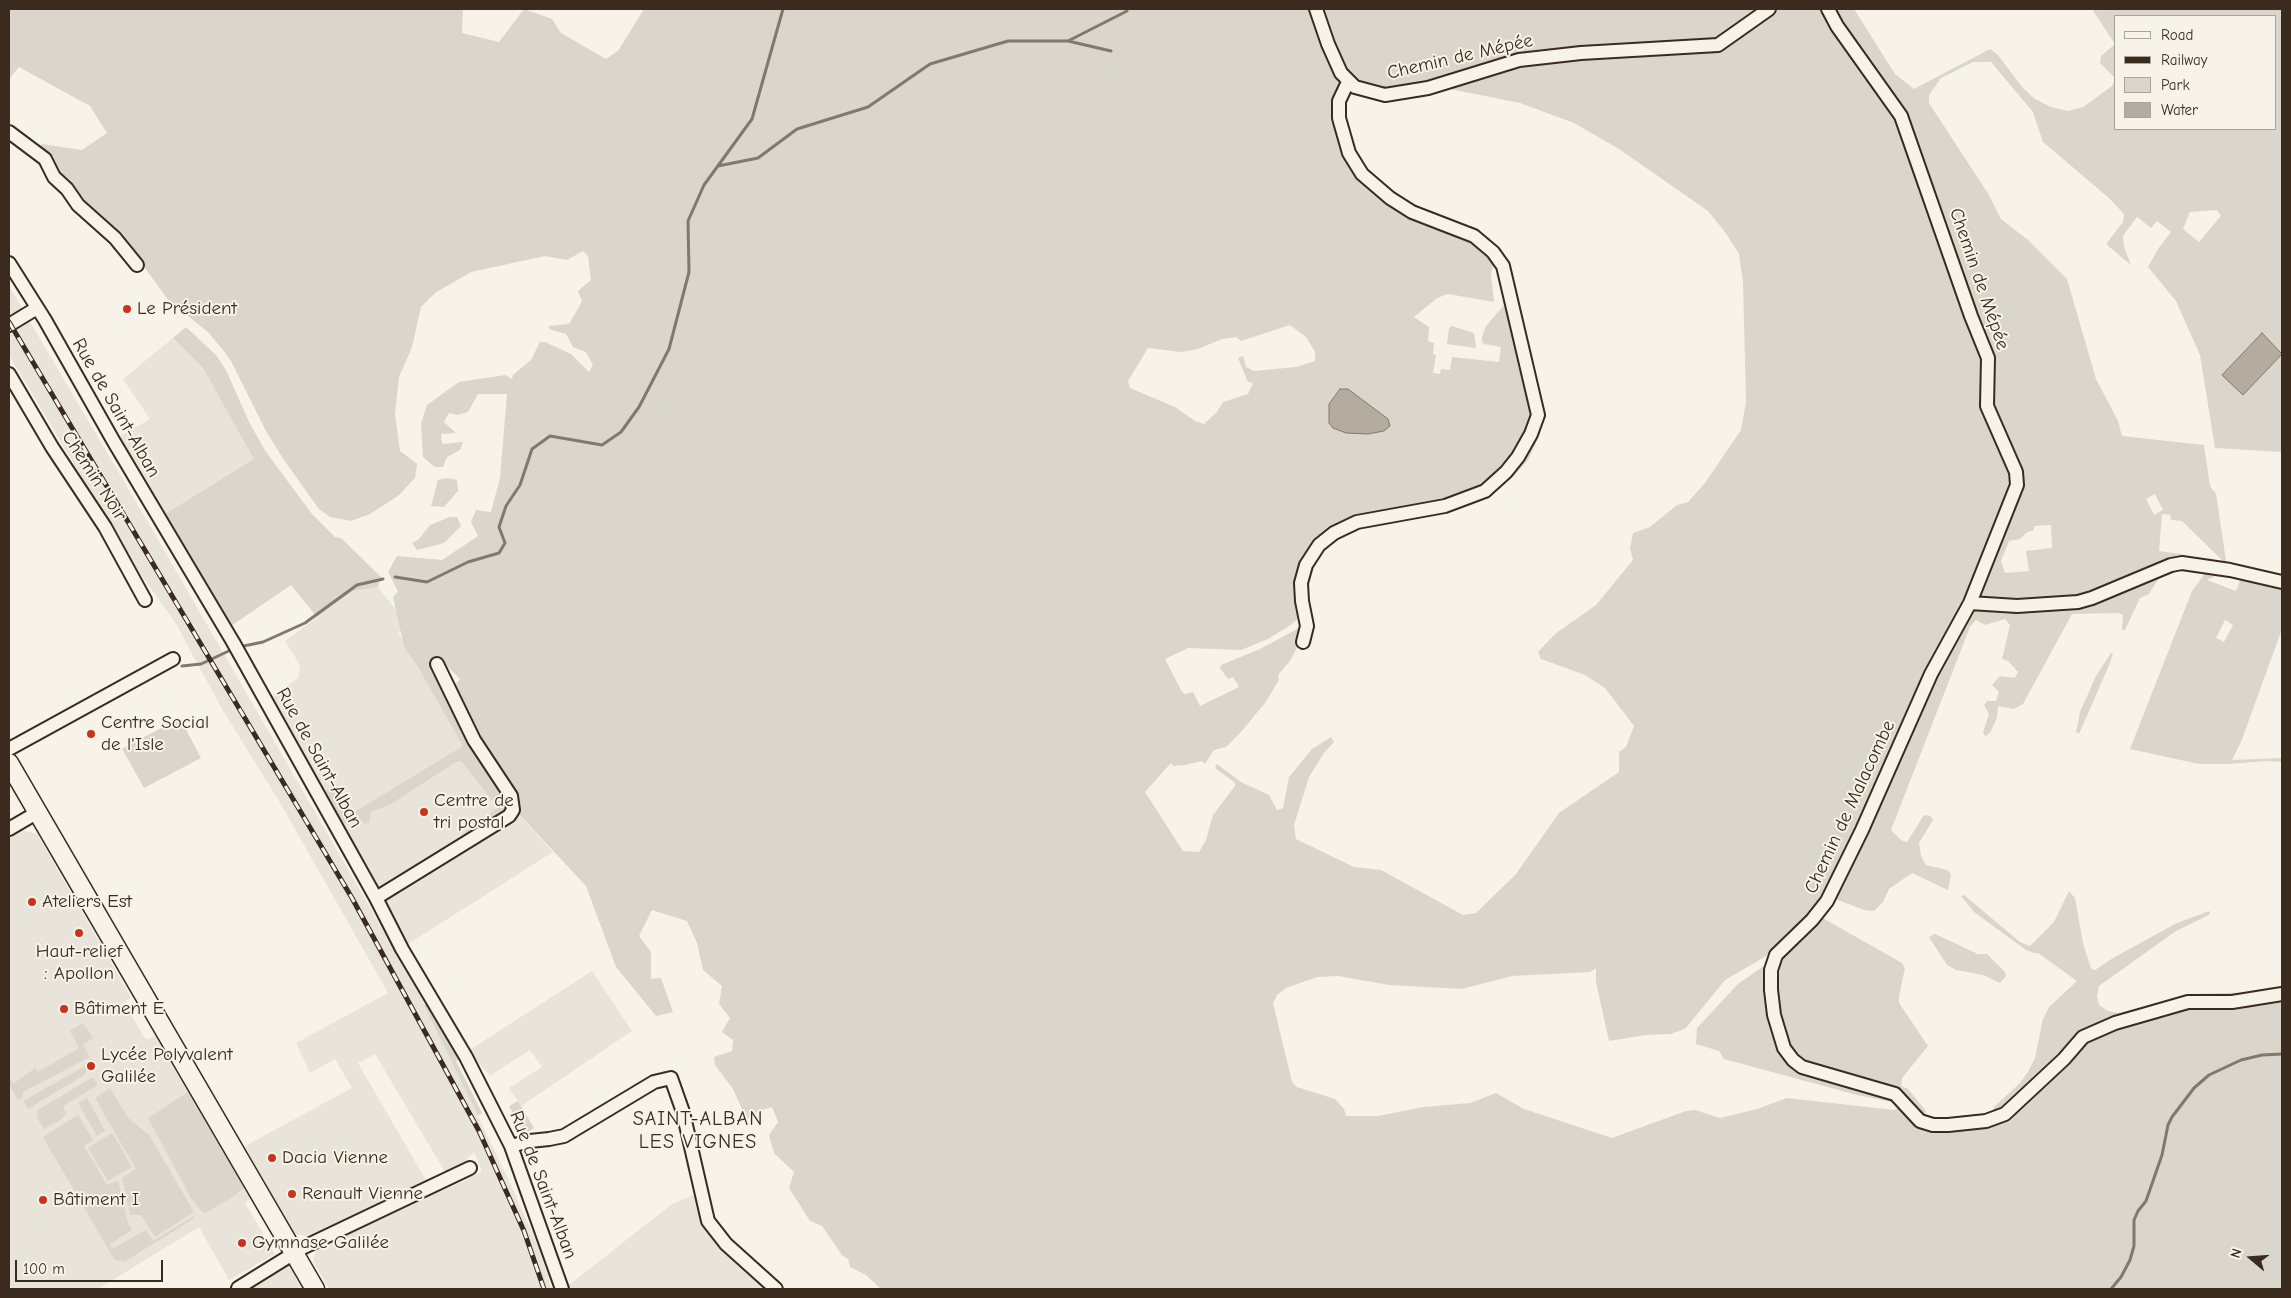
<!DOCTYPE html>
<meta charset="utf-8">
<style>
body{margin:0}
#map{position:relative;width:2291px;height:1298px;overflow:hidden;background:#f7f3e8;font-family:"Comic Neue",sans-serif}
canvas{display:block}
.frame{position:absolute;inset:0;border:10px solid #3b2a1e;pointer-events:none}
.legend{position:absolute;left:2114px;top:15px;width:162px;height:115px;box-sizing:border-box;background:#f7f3e8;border:1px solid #aca397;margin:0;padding:6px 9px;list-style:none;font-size:15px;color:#3b2a1e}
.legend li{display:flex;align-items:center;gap:10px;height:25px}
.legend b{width:25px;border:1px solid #aca397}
.north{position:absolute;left:2226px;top:1233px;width:50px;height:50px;-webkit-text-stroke:4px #f7f3e8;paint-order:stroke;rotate:288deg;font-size:14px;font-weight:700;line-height:20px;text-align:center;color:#3b2a1e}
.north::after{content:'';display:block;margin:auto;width:18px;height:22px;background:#3b2a1e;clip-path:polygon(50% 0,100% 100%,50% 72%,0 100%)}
.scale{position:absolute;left:15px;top:1260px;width:148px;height:22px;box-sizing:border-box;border:2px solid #3b2a1e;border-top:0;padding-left:6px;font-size:15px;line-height:18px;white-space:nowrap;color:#3b2a1e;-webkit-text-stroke:4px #f7f3e8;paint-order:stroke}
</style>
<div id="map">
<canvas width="2291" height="1298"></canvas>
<div class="frame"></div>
<ul class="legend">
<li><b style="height:6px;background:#f7f3e8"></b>Road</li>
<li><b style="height:6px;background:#3b2a1e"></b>Railway</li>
<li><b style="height:14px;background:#dbd6cb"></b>Park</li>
<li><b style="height:14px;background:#b4aca0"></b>Water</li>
</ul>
<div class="north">N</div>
<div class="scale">100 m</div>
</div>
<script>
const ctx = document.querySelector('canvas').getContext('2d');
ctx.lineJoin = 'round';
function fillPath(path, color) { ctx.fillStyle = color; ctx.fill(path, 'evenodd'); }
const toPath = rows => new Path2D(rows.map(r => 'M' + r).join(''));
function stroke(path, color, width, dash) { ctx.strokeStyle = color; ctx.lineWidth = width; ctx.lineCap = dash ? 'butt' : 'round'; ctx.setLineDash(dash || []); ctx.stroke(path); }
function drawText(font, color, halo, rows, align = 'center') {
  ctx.font = font + ' "Comic Neue",sans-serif'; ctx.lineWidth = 4; ctx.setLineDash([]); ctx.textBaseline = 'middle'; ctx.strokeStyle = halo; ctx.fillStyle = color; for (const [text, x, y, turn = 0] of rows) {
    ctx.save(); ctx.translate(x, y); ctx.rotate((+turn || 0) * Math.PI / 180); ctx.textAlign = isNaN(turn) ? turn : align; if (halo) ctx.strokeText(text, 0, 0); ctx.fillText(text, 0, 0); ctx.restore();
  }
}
fillPath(toPath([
 [9,286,149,524,418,991,511,1185,537,1244,552,1289,329,1289,313,1261,316,1251,380,1217,464,1181,482,1171,474,1152,465,1161,445,1172,375,1054,358,1063,427,1182,312,1234,305,1236,293,1234,245,1146,352,1088,335,1059,310,1073,296,1043,388,993,282,806,222,709,175,622,136,568,9,355],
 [173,338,203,368,255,459,165,514,119,437,150,419,123,379],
 [378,587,407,624,398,633,496,790,553,852,405,946,327,794,271,697,298,678,300,665,285,641,353,591],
 [22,830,37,834,131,997,124,1003,146,1040,155,1036,250,1199,245,1203,275,1254,229,1280,199,1227,98,1289,12,1289,9,1283,9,837],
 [592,971,632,1031,521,1106,509,1088,542,1067,530,1050,490,1076,468,1051],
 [698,1193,722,1247,766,1289,571,1289,569,1285,672,1204],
 [288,1261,304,1289,242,1289]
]), '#e9e4d9');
fillPath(toPath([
 [9,9,463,9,462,33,499,42,524,9,552,19,561,33,606,59,618,51,644,9,1854,9,1895,74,1914,89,1990,49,1997,54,2023,88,2035,99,2051,107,2068,111,2083,107,2112,86,2115,79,2115,129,2275,129,2275,16,2115,16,2115,78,2100,63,2101,56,2115,44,2092,9,2282,9,2282,452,2215,448,2200,355,2176,301,2148,267,2158,249,2171,232,2157,221,2151,228,2137,217,2123,236,2124,247,2131,265,2107,245,2107,243,2123,222,2124,214,2109,198,2043,142,2033,112,1991,62,1973,62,1941,78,1929,95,1929,103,1989,195,2001,219,2028,240,2067,279,2096,379,2118,421,2122,436,2204,445,2210,486,2216,494,2226,561,2224,562,2182,521,2171,520,2170,515,2162,514,2159,551,2182,554,2182,560,2103,590,2104,595,2172,568,2184,566,2193,567,2193,569,2168,574,2159,578,2149,594,2140,598,2125,630,2122,630,2122,626,2123,615,2118,613,2072,614,2023,704,2014,709,1998,706,1997,718,1990,733,1985,736,1983,732,1989,714,1984,705,1987,701,1996,701,1999,692,1992,685,2000,676,2015,678,2018,672,2008,661,2002,659,2010,625,2005,619,1985,625,1976,620,1970,627,1891,830,1901,840,1907,842,1924,815,1930,816,1933,820,1919,843,1921,856,1926,865,1947,870,1951,874,1948,890,1912,873,1889,889,1883,902,1874,911,1864,910,1833,898,1831,893,1784,942,1763,958,1725,980,1686,1028,1671,1034,1645,1035,1609,1041,1596,982,1596,968,1590,972,1512,976,1462,989,1389,985,1338,976,1317,977,1286,988,1277,995,1273,1003,1292,1082,1297,1087,1335,1099,1344,1109,1346,1116,1378,1116,1423,1107,1470,1103,1496,1093,1524,1109,1612,1138,1686,1111,1695,1110,1720,1118,1757,1109,1787,1098,1894,1110,1899,1108,1904,1109,1925,1128,1937,1129,1991,1125,1996,1122,1992,1113,1994,1107,2020,1083,2028,1072,2035,1058,2043,1019,2049,1007,2077,981,2038,953,2034,953,2026,950,1974,912,1961,896,1964,895,2020,942,2030,946,2054,922,2069,891,2075,898,2083,943,2091,969,2095,970,2113,958,2177,923,2209,911,2210,914,2207,916,2176,931,2099,986,2097,996,2099,1005,2108,1011,2119,1013,2190,994,2259,992,2282,987,2282,991,2261,995,2265,999,2282,997,2282,1289,881,1289,866,1275,850,1267,848,1259,842,1255,822,1226,810,1221,789,1188,794,1172,774,1153,769,1135,778,1122,772,1107,758,1111,753,1119,746,1118,733,1089,715,1065,714,1057,732,1051,733,1040,722,1032,730,1018,719,1004,722,986,703,970,697,943,687,921,652,910,639,936,651,952,651,979,661,978,673,1012,656,1016,616,967,586,886,516,811,515,798,512,790,475,736,453,688,460,679,440,659,433,662,472,742,509,796,510,806,506,815,466,837,463,836,466,831,498,807,461,761,456,762,391,804,371,812,369,823,365,824,359,819,343,824,326,791,330,787,332,787,348,816,463,746,418,667,404,647,393,597,398,591,388,572,397,556,442,560,478,536,471,522,476,510,491,512,500,478,507,394,478,394,468,412,458,415,449,413,444,422,456,433,441,434,442,444,463,442,460,450,447,457,443,467,435,467,423,457,421,424,427,405,459,382,505,375,512,379,513,375,531,360,540,342,545,342,571,354,589,372,593,365,586,352,573,347,566,334,551,330,548,326,569,324,575,314,582,301,578,291,591,280,588,256,583,251,567,260,545,256,471,272,435,293,421,307,412,347,399,377,395,414,400,451,417,464,415,478,398,496,370,514,351,521,330,517,319,509,284,460,267,433,231,361,223,350,208,332,169,301,121,235,85,208,70,186,39,149,42,144,82,150,107,133,90,106,19,67,9,79],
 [1325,47,1331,48,1353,78,1364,85,1377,89,1403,91,1430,85,1520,103,1574,123,1619,149,1708,211,1725,232,1739,254,1743,282,1746,402,1741,430,1705,483,1688,502,1677,505,1650,527,1633,533,1630,549,1633,560,1596,605,1555,634,1538,652,1541,659,1585,675,1605,688,1634,726,1626,747,1619,752,1619,772,1559,813,1516,874,1476,913,1463,915,1381,870,1354,867,1296,839,1294,825,1309,777,1324,753,1334,742,1331,737,1312,749,1289,777,1283,808,1277,810,1269,795,1241,782,1217,764,1215,768,1235,783,1235,786,1213,815,1206,840,1199,852,1183,851,1145,792,1171,763,1173,766,1185,765,1202,761,1205,764,1214,750,1226,747,1240,733,1265,703,1279,680,1278,675,1290,661,1300,642,1303,629,1301,627,1260,649,1221,665,1220,668,1228,679,1233,677,1239,687,1200,706,1193,692,1185,694,1182,692,1165,659,1188,648,1241,650,1268,639,1289,626,1300,617,1302,611,1297,586,1301,564,1312,545,1320,537,1347,521,1360,517,1462,498,1474,493,1494,478,1501,485,1514,476,1528,460,1540,434,1542,413,1533,416,1534,410,1508,305,1504,305,1486,326,1482,337,1482,342,1484,344,1501,347,1499,362,1452,357,1450,370,1441,369,1440,374,1433,373,1436,355,1433,354,1434,343,1428,341,1429,327,1414,317,1437,298,1448,294,1494,302,1491,274,1495,260,1476,242,1461,233,1431,223,1392,206,1360,177,1341,142,1334,108,1340,85,1344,82],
 [2217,210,2221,216,2199,242,2183,229,2190,212],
 [1290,325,1306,337,1315,352,1315,361,1296,367,1254,371,1246,367,1243,356,1238,358,1248,382,1253,383,1248,394,1223,402,1217,412,1204,424,1195,421,1175,407,1130,388,1128,381,1148,348,1181,352,1198,349,1222,339,1236,337,1241,341],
 [2155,494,2163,510,2154,515,2146,499],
 [2051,525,2052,548,2026,551,2029,571,2005,573,2001,561,2009,541,2020,539,2027,532,2034,530,2034,526],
 [2064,601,2061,608,2030,609,2025,604],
 [1452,326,1474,333,1476,348,1447,344,1449,328],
 [186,327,216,355,226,370,249,422,266,452,312,514,335,537,341,538,381,577,378,587,353,591,317,617,291,585,231,626,165,514,254,459,203,368,173,338],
 [447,478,457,480,458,491,444,507,431,506,438,480],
 [450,517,457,517,461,526,444,543,417,550,412,543,419,539,430,525],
 [2206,572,2225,574,2224,577,2215,576,2207,580,2236,591,2241,578,2282,586,2282,629,2241,742,2232,760,2282,758,2282,762,2266,761,2230,764,2199,764,2130,749,2192,591],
 [2225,620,2233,625,2224,642,2216,638],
 [2111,653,2113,653,2110,663,2079,734,2076,732,2080,712,2096,676],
 [180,718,201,758,144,788,122,749],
 [1819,916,1902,963,1905,968,1899,996,1899,1003,1928,1046,1902,1078,1901,1086,1908,1089,1926,1111,1925,1117,1894,1096,1891,1102,1857,1095,1724,1059,1719,1051,1696,1044,1697,1028,1738,984,1768,963,1772,987,1780,959],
 [1935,934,1978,954,1987,954,2005,972,2006,976,2000,983,1983,975,1956,970,1947,965,1929,937],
 [426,1004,433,1011,461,1058,456,1061,482,1113,478,1116,424,1005],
 [83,1023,93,1038,83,1045,90,1057,23,1092,23,1097,18,1100,9,1084,9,1078,13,1084,35,1068,38,1072,79,1048,70,1031],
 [85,1066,87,1070,84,1075,28,1109,23,1101],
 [93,1077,98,1085,63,1106,66,1114,60,1120,44,1129,37,1118,38,1110],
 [110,1088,128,1118,149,1135,194,1212,155,1237,141,1215,130,1215,122,1178,136,1169,95,1098],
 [188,1092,244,1188,237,1193,237,1194,206,1213,202,1212,191,1198,148,1118],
 [87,1098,105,1131,97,1136,78,1103],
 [518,1101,534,1128,525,1134,509,1106],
 [78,1115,93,1140,84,1146,107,1185,118,1180,128,1223,132,1230,110,1244,112,1249,146,1230,153,1241,194,1216,193,1219,124,1262,114,1259,43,1137],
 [112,1133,132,1167,108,1181,88,1148]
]), '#dbd6cb');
const water = toPath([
 [2262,333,2282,354,2243,395,2222,375,2262,333],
 [1340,389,1348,389,1388,419,1390,426,1384,431,1368,434,1346,433,1333,428,1329,423,1329,404,1340,389]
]);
fillPath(water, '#b4aca0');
stroke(water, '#84786c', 1);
stroke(toPath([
 [1068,41,1111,51],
 [718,166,758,158,797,129,868,107,930,64,1008,41,1068,41,1127,11],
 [395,577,427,582,468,562,499,553,505,543,499,527,506,506,520,485,532,449,550,436,602,445,621,432,639,407,669,349,689,272,688,221,704,185,752,119,783,9],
 [239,647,263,642,305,623,357,585,383,579],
 [182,666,201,664,233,649],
 [2111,1289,2121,1277,2130,1260,2134,1246,2134,1220,2138,1211,2146,1201,2162,1155,2168,1125,2172,1117,2194,1088,2209,1075,2241,1060,2262,1055,2282,1054]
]), '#84786c', 3);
const minor = toPath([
 [1316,9,1328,44,1341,73,1355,87,1385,95,1428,88,1519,60,1581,53,1718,45,1769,9],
 [1828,9,1837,26,1901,116,1971,316,1988,358,1987,406,2016,472,2017,485,1970,603,1931,674,1862,830,1827,901,1812,920,1776,955,1771,970,1771,990,1774,1015,1784,1048,1793,1060,1802,1067,1895,1094,1920,1121,1933,1125,1948,1125,1986,1121,2005,1114,2064,1059,2083,1037,2115,1023,2188,1002,2232,1002,2282,994],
 [9,132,45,159,54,177,67,189,78,205,115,238,137,265],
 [9,263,45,320,114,442,233,642,376,898,402,949,466,1057,511,1146,562,1289],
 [9,325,37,308],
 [9,374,52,447,105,527,145,600],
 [1970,603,2017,606,2078,602,2092,598,2171,565,2182,563,2230,570,2282,582],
 [1303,642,1307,626,1302,601,1301,583,1306,565,1319,545,1334,533,1357,522,1445,506,1485,491,1506,472,1518,457,1531,434,1538,415,1503,266,1493,252,1474,236,1412,212,1390,198,1362,174,1349,153,1339,118,1339,101,1348,82],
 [9,749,173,659],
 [9,829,38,812],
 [376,898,509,816,513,810,511,796,474,740,437,664],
 [511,1146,530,1141,549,1139,564,1136,654,1082,671,1078,683,1112,708,1221,726,1244,776,1289],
 [238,1288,304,1247,470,1168]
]);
const secondary = toPath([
 [9,763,315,1289]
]);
stroke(minor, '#3b2a1e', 16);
stroke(secondary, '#3b2a1e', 21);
stroke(minor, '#f7f3e8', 12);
stroke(secondary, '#f7f3e8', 18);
const rail = toPath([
 [9,322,352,898,479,1131,524,1231,544,1289]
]);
stroke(rail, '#3b2a1e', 5);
stroke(rail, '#f7f3e8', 3, [9]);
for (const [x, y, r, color] of [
 [127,309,5,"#c8321e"],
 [91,734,5,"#c8321e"],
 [424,812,5,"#c8321e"],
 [32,902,5,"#c8321e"],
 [79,933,5,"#c8321e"],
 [64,1009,5,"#c8321e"],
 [91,1066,5,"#c8321e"],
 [272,1158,5,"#c8321e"],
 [292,1194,5,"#c8321e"],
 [43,1200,5,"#c8321e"],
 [242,1243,5,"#c8321e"]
]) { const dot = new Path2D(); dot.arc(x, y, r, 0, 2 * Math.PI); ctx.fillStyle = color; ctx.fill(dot); stroke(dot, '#f7f3e8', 2); }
drawText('19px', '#3b2a1e', '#f7f3e8', [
 ["Chemin de Mépée",1460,57,-13],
 ["Chemin de Mépée",1979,279,71],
 ["Rue de Saint-Alban",116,408,60],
 ["Chemin Noir",94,476,57],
 ["Rue de Saint-Alban",319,758,61],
 ["Chemin de Malacombe",1850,807,-65],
 ["Rue de Saint-Alban",543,1185,69]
]);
drawText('19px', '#3b2a1e', '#f7f3e8', [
 ["Le Président",137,309],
 ["Centre Social",101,723],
 ["de l'Isle",101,745],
 ["Centre de",434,801],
 ["tri postal",434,823],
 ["Ateliers Est",42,902],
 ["Haut-relief",79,952,"center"],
 [": Apollon",79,974,"center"],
 ["Bâtiment E",74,1009],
 ["Lycée Polyvalent",101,1055],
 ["Galilée",101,1077],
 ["Dacia Vienne",282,1158],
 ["Renault Vienne",302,1194],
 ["Bâtiment I",53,1200],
 ["Gymnase Galilée",252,1243]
], 'left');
ctx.letterSpacing = '1px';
drawText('20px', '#3b2a1e', '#f7f3e8', [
 ["SAINT-ALBAN",698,1119],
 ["LES VIGNES",698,1142]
]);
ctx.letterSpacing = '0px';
</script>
